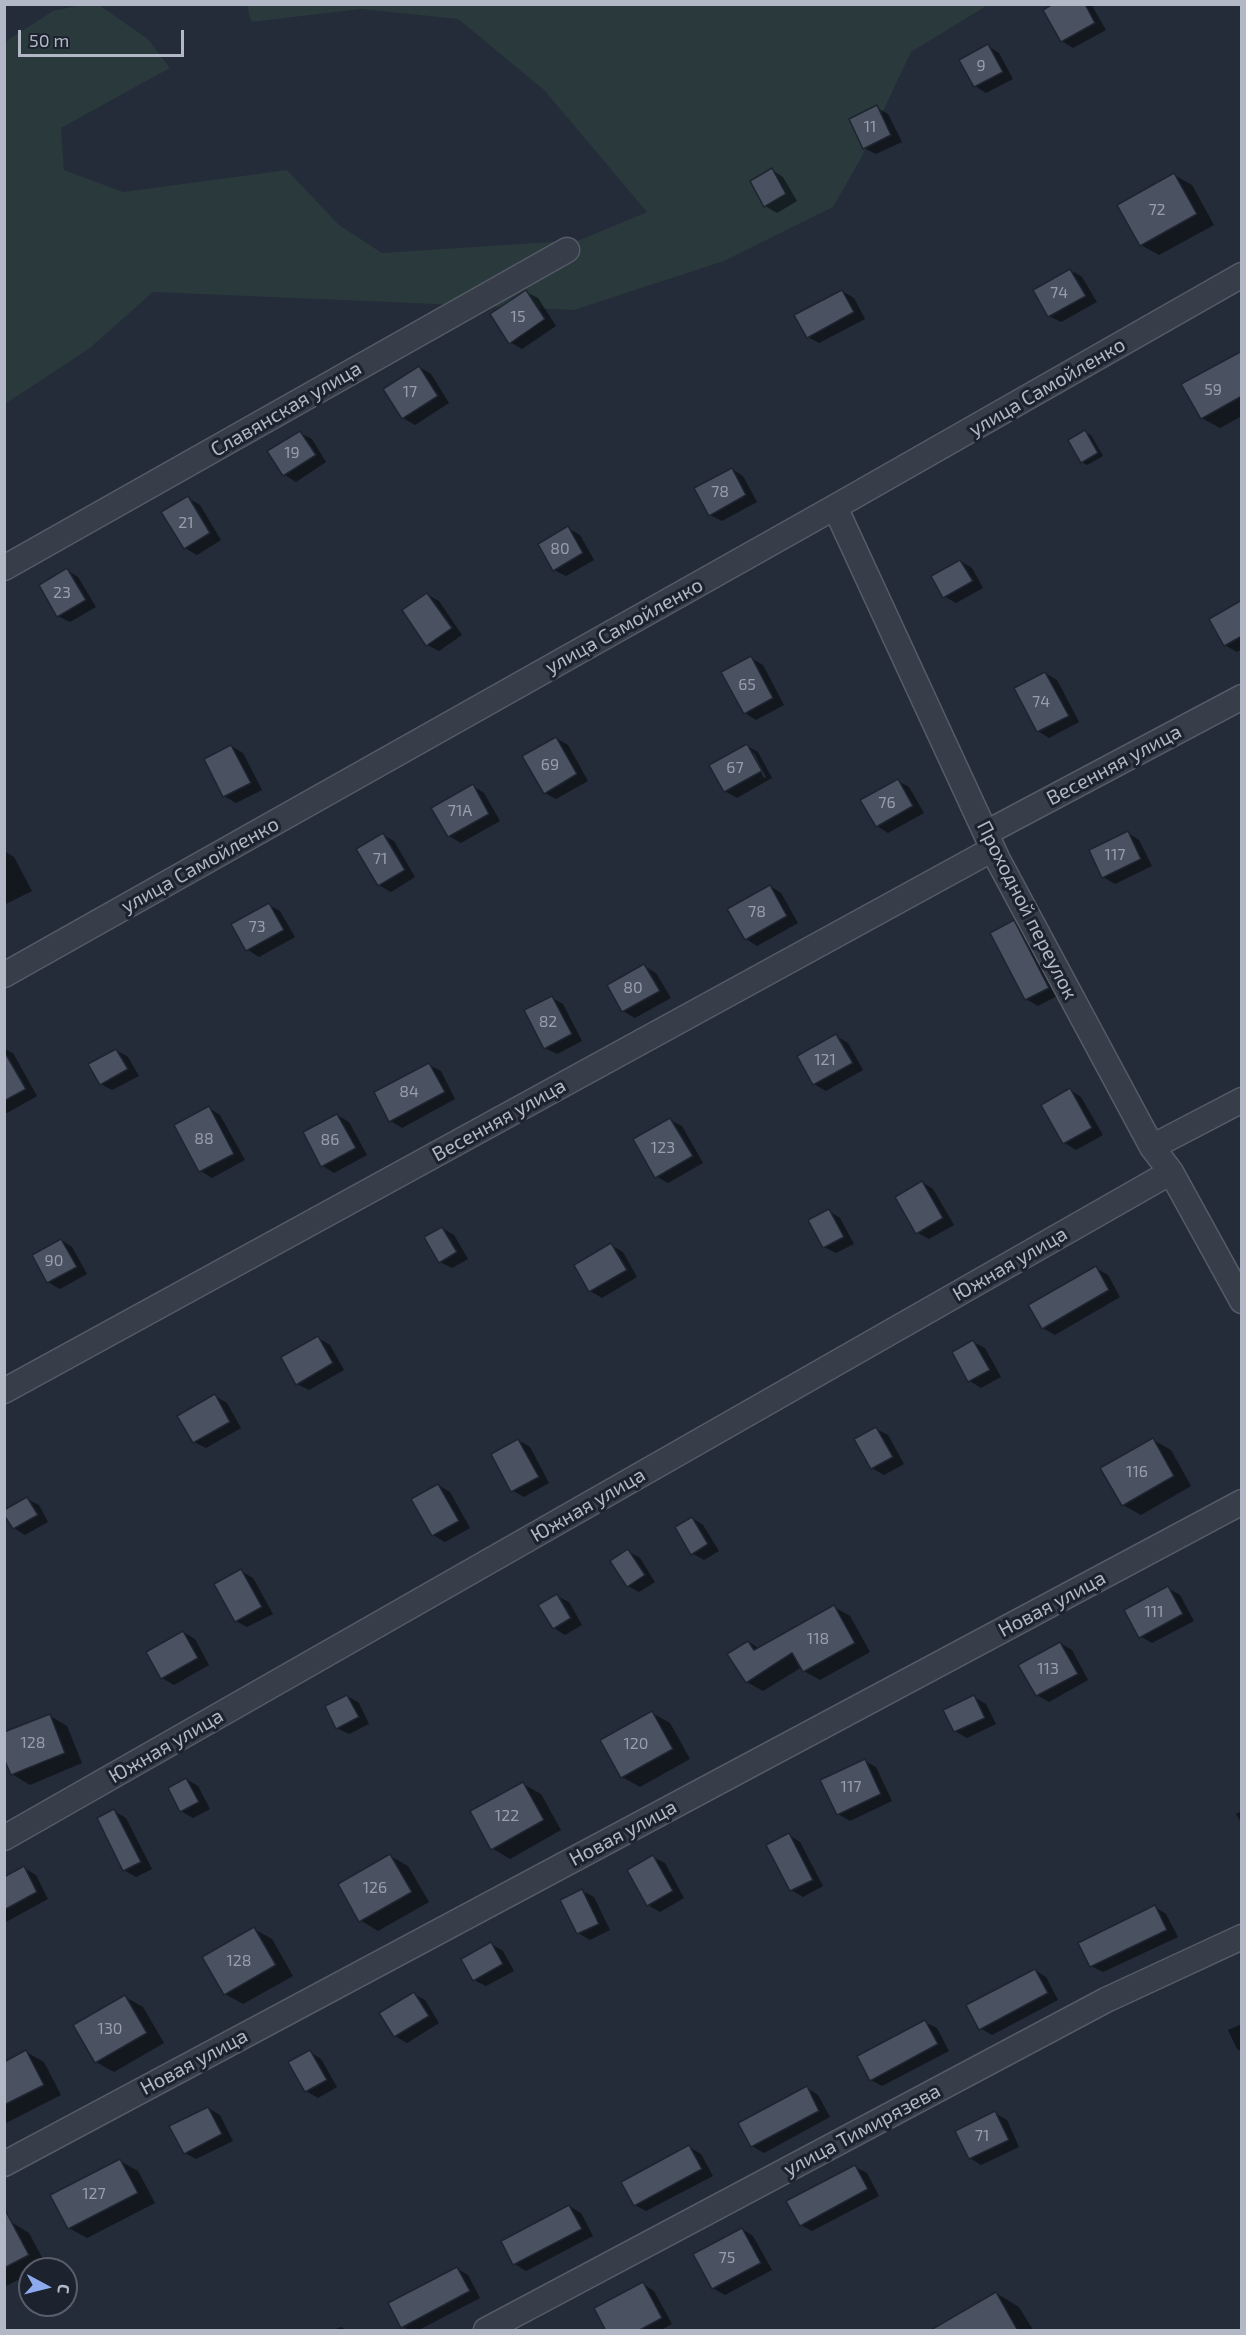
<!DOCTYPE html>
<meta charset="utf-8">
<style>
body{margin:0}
#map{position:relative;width:1246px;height:2335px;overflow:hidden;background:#242b39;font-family:"Exo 2",sans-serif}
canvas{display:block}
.frame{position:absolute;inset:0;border:6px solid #b2b8c5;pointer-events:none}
.north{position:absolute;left:18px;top:2257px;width:60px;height:60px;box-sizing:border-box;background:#1c222e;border:2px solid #585e6a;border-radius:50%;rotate:97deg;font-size:16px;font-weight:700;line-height:24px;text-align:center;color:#b2b8c5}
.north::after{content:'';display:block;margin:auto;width:21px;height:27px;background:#8daaef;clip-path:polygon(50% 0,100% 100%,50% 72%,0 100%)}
.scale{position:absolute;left:18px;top:30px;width:166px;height:27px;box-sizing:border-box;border:3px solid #b2b8c5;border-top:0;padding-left:8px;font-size:18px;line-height:21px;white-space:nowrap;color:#b2b8c5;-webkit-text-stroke:4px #1c222e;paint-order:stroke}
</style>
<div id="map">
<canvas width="1246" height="2335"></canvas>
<div class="frame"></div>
<div class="north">С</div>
<div class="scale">50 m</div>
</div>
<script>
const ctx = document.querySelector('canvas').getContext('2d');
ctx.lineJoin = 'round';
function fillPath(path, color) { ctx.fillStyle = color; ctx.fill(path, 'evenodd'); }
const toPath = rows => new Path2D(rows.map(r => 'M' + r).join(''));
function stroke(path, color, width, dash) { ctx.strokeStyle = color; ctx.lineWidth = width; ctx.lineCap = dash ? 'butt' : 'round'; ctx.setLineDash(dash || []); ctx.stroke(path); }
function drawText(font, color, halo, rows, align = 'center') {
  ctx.font = font + ' "Exo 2",sans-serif'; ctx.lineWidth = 6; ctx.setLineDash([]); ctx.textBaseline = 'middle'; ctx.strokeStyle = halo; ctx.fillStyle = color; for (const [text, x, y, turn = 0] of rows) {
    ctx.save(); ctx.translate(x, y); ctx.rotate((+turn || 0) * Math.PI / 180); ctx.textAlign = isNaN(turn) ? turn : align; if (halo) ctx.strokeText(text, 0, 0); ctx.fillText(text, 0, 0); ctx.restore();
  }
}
fillPath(toPath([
 [81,5,99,5,148,39,170,68,61,128,64,170,123,192,287,170,339,225,382,253,580,240,647,212,544,90,458,19,361,9,251,22,247,5,988,5,911,52,860,160,833,207,724,261,574,310,153,292,90,348,5,404,5,42,53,11]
]), '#29393c');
fillPath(toPath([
 [1056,4,1091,4,1106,30,1073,48,1062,41],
 [988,46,999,53,1013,79,986,93,975,86],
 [876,107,888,114,902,142,876,154,864,148],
 [772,170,783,177,797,201,777,213,765,206],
 [1174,175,1192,185,1214,225,1159,255,1141,245],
 [1070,270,1082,277,1097,302,1061,322,1049,316],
 [842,291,854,298,865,319,819,343,808,337],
 [526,292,538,298,556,326,522,349,510,342],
 [1242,355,1242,416,1220,428,1202,418],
 [419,367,431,374,449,403,415,425,403,418],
 [1085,432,1091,435,1103,456,1087,465,1082,462],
 [300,433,312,439,326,462,296,482,285,475],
 [732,469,743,476,757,502,722,521,710,515],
 [188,498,200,505,221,540,197,555,185,548,163,513],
 [568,528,580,535,594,560,566,576,554,570],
 [960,561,972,568,983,588,956,603,944,596],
 [67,570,78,577,96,607,70,622,58,616],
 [428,595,439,601,462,635,439,651,427,645],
 [1242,602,1242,649,1237,652,1225,645],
 [751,658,763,665,784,705,756,720,745,713],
 [1045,673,1057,680,1079,722,1049,738,1038,731],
 [556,738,568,745,588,781,556,799,545,793],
 [231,746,243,753,262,790,236,803,224,796],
 [747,746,758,752,772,778,737,798,725,791],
 [750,753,754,753,766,777,764,778],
 [898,781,909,787,924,813,888,833,877,826],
 [473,786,484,793,500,821,461,843,449,836],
 [1128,833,1139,840,1152,866,1115,884,1103,877],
 [383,835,394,841,415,877,391,892,379,885],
 [4,851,14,857,32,891,4,905],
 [770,886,781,893,798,923,757,946,746,939],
 [269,905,280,911,295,937,259,957,248,950],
 [1014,922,1026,929,1059,995,1038,1006,1026,999],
 [644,966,656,973,671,998,635,1018,623,1011,609,986],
 [552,998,563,1004,582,1041,557,1054,545,1048],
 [836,1036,848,1043,863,1070,826,1091,814,1084],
 [4,1049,13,1053,37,1096,7,1113,4,1112],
 [116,1050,128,1057,139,1076,112,1090,101,1084],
 [429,1065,441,1071,455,1099,402,1128,391,1121],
 [1070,1090,1081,1097,1103,1135,1076,1150,1065,1143],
 [209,1108,220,1115,245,1160,212,1178,201,1171],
 [337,1115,349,1122,367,1155,334,1173,323,1166],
 [670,1120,682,1126,703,1163,668,1183,656,1176],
 [922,1182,933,1189,954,1225,929,1239,918,1233],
 [829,1211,840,1218,854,1244,836,1253,824,1247],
 [442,1228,454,1235,468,1259,452,1268,440,1262],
 [61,1240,72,1247,87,1274,60,1289,48,1282],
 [611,1245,623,1252,637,1277,602,1298,590,1291],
 [1096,1268,1108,1275,1120,1297,1055,1335,1043,1328],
 [318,1338,330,1345,344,1370,309,1390,297,1384],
 [973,1342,985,1348,1001,1377,981,1388,970,1381],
 [215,1396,227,1403,241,1428,206,1448,194,1442],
 [876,1429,888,1435,904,1464,884,1475,872,1468],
 [518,1440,530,1447,549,1483,524,1497,512,1490],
 [1153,1440,1171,1450,1191,1486,1141,1515,1123,1505],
 [438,1485,450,1492,470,1528,445,1542,433,1535,413,1500],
 [27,1499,39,1505,48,1522,25,1535,14,1528],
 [692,1518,703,1525,719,1551,704,1560,692,1553],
 [628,1551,640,1558,655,1582,639,1592,628,1586],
 [241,1571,253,1578,273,1614,247,1627,236,1621],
 [1168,1588,1180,1595,1194,1621,1152,1643,1140,1636],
 [557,1596,569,1602,582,1625,565,1635,554,1628],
 [834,1607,850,1616,870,1652,820,1680,804,1671,802,1667,763,1691,747,1682,749,1642,760,1649],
 [183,1632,195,1639,209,1665,174,1685,162,1678],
 [1060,1643,1072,1650,1088,1680,1049,1702,1037,1695],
 [347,1696,359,1703,369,1724,349,1734,337,1728],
 [974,1697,986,1704,996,1724,967,1738,955,1731],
 [652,1713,670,1723,690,1759,640,1787,622,1777],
 [50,1716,67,1726,82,1763,30,1785,12,1774],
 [865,1761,876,1767,892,1801,850,1821,838,1814],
 [186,1779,198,1786,210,1809,193,1818,181,1811],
 [523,1784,541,1794,561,1830,510,1859,492,1848],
 [114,1811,126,1818,152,1869,136,1877,124,1870],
 [1242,1811,1242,1824,1236,1814],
 [789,1835,800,1842,823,1886,803,1897,791,1890],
 [390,1856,408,1866,429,1902,378,1931,360,1920],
 [653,1857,665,1863,684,1898,660,1912,648,1905],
 [24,1868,36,1875,48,1899,6,1922,4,1878],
 [582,1891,594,1897,610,1930,590,1940,578,1933],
 [1155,1907,1166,1914,1178,1937,1103,1972,1091,1966],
 [254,1929,272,1939,293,1976,243,2004,225,1994],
 [491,1944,503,1951,514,1971,486,1986,474,1980],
 [1035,1970,1046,1977,1058,2000,992,2035,980,2028],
 [414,1994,425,2000,439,2023,407,2043,395,2036],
 [125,1997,143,2007,164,2043,114,2072,96,2062],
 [925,2022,937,2028,949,2051,882,2086,871,2080],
 [1242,2024,1242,2052,1237,2049,1228,2030],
 [26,2052,44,2062,61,2095,4,2124,4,2063],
 [310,2052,321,2059,337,2087,318,2098,306,2091],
 [807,2088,818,2095,830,2117,764,2153,752,2146],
 [208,2108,220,2115,233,2141,196,2159,185,2153],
 [995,2113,1007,2120,1019,2147,981,2165,970,2158],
 [689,2147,701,2154,713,2176,646,2211,635,2205],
 [120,2161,138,2171,155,2203,87,2238,69,2228],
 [855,2167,867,2173,879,2196,812,2231,801,2225],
 [569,2206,581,2213,593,2236,526,2271,515,2264],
 [11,2222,29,2233,46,2265,39,2269,30,2269,30,2274,4,2287,4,2226],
 [742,2229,753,2236,772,2270,725,2295,713,2288],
 [456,2268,468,2275,480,2298,419,2330,409,2330,402,2326],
 [643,2284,654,2291,672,2324,661,2330,608,2330],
 [996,2293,1019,2307,1033,2330,951,2330],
 [341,2327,347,2330,333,2330]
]), '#0007');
const building = toPath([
 [1053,4,1085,4,1095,23,1061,42,1043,10,1053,4],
 [988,44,1003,72,974,87,959,60,988,44],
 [877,105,891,135,863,149,849,119,877,105],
 [772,168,786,194,764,207,750,181,772,168],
 [1174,173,1197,214,1140,246,1117,205,1174,173],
 [1070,269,1086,296,1048,317,1033,290,1070,269],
 [526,290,545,319,509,344,490,314,526,290],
 [842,290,854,312,807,338,794,315,842,290],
 [1242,351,1242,396,1201,419,1181,384,1242,351],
 [419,366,438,396,402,419,383,389,419,366],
 [1085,430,1098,453,1081,463,1068,440,1085,430],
 [300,431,316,455,283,476,267,451,300,431],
 [732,468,746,495,709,516,694,488,732,468],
 [188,496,210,533,184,549,161,512,188,496],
 [568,526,583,553,553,571,538,544,568,526],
 [960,560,973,581,943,598,931,576,960,560],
 [67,568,86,600,57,617,39,585,67,568],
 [427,593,452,628,426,646,402,610,427,593],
 [1242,600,1242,636,1224,646,1209,619,1242,600],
 [751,656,773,698,744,714,721,672,751,656],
 [1045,672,1069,716,1037,732,1014,688,1045,672],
 [556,737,577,774,544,794,522,756,556,737],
 [747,744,762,771,724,792,709,765,747,744],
 [231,745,251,783,223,797,204,759,231,745],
 [898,779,913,806,876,827,860,800,898,779],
 [473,784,489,814,448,837,431,808,473,784],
 [1128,831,1141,859,1102,878,1089,850,1128,831],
 [383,833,405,870,378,886,356,849,383,833],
 [770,885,787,916,745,940,727,909,770,885],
 [269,903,284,930,246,951,231,924,269,903],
 [1014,920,1049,988,1025,1000,990,933,1014,920],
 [644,964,660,991,622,1012,607,985,644,964],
 [552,996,572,1034,544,1049,524,1010,552,996],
 [836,1034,853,1063,813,1085,797,1056,836,1034],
 [116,1049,128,1069,100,1085,88,1064,116,1049],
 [4,1051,26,1089,4,1101,4,1051],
 [429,1063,445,1092,389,1122,374,1092,429,1063],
 [1070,1088,1092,1128,1063,1144,1041,1105,1070,1088],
 [209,1106,234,1154,199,1172,174,1125,209,1106],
 [337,1114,356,1148,321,1167,303,1132,337,1114],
 [670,1118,693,1156,655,1178,633,1139,670,1118],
 [922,1181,943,1218,916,1234,895,1197,922,1181],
 [829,1209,844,1237,823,1248,808,1220,829,1209],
 [442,1227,457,1252,439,1263,424,1237,442,1227],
 [61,1239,77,1267,47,1283,32,1255,61,1239],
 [611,1243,627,1270,589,1292,574,1265,611,1243],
 [1096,1266,1109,1290,1042,1329,1028,1305,1096,1266],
 [318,1336,333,1363,296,1385,281,1357,318,1336],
 [973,1340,990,1370,968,1382,952,1352,973,1340],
 [215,1394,230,1422,193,1443,177,1416,215,1394],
 [876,1427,893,1457,871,1469,854,1439,876,1427],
 [1153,1438,1174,1476,1122,1506,1100,1468,1153,1438],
 [518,1439,539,1477,511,1492,491,1454,518,1439],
 [438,1484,459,1521,432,1536,411,1499,438,1484],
 [27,1497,38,1515,13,1529,4,1515,4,1510,27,1497],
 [692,1517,708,1544,691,1555,675,1527,692,1517],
 [628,1549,645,1575,627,1587,610,1561,628,1549],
 [241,1569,262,1607,235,1622,214,1584,241,1569],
 [1168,1586,1183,1614,1139,1638,1124,1610,1168,1586],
 [557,1594,571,1618,553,1629,538,1605,557,1594],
 [834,1605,855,1643,803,1672,792,1653,746,1683,727,1654,748,1641,754,1650,834,1605],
 [183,1631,198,1658,161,1679,146,1652,183,1631],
 [1060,1642,1078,1674,1036,1696,1018,1665,1060,1642],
 [347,1695,359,1717,336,1729,325,1706,347,1695],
 [974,1695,985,1718,954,1732,943,1710,974,1695],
 [652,1711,673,1749,621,1778,600,1740,652,1711],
 [50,1714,65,1753,11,1775,4,1759,4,1732,50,1714],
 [865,1759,881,1794,837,1815,820,1780,865,1759],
 [186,1778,199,1802,180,1812,168,1788,186,1778],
 [523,1782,544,1820,491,1850,470,1811,523,1782],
 [114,1809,141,1862,123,1871,97,1818,114,1809],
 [789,1833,813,1880,790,1891,766,1845,789,1833],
 [390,1854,412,1892,359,1922,338,1884,390,1854],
 [653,1855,673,1891,647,1906,627,1870,653,1855],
 [24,1866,37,1892,4,1910,4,1877,24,1866],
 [582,1889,599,1924,577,1934,560,1900,582,1889],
 [1155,1905,1167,1930,1090,1967,1078,1943,1155,1905],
 [254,1927,276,1965,224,1995,202,1957,254,1927],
 [491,1942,503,1964,473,1981,461,1959,491,1942],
 [1035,1969,1048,1993,979,2030,966,2005,1035,1969],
 [414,1992,429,2016,394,2037,379,2013,414,1992],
 [125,1995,147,2033,95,2063,73,2025,125,1995],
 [925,2020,938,2044,870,2081,857,2056,925,2020],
 [26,2050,44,2085,4,2105,4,2062,26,2050],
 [310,2050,327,2080,305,2092,288,2062,310,2050],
 [807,2086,819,2111,751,2147,738,2123,807,2086],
 [208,2107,222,2134,184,2154,169,2126,208,2107],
 [995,2111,1009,2140,969,2159,955,2131,995,2111],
 [689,2145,702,2169,634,2206,621,2182,689,2145],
 [120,2159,138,2193,68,2229,50,2195,120,2159],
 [855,2165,868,2189,800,2226,786,2201,855,2165],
 [569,2205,582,2229,513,2265,501,2241,569,2205],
 [4,2208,29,2255,4,2268,4,2208],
 [742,2228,761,2263,712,2289,693,2254,742,2228],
 [457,2267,470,2291,401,2328,388,2303,457,2267],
 [643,2282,662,2318,638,2331,606,2331,594,2308,643,2282],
 [996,2292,1018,2331,929,2331,996,2292]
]);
fillPath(building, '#4a5161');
stroke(building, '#1e2430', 1.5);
const street = toPath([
 [835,507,998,860,1152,1147,1171,1172,1242,1301],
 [4,568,567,250],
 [986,833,1242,697],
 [4,975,835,507,1242,275],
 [1152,1147,1242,1100],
 [4,1391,993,849],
 [4,1838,1171,1172],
 [4,2164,1242,1502],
 [486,2330,1106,2000,1242,1937]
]);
stroke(street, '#555b67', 27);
stroke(street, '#373d49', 24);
drawText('16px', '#989eac', null, [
 ["9",981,66],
 ["11",870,127],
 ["72",1157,210],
 ["74",1059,293],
 ["15",518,317],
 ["59",1213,390],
 ["17",410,392],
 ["19",292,453],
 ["78",720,492],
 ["21",186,523],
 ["80",560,549],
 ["23",62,593],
 ["65",747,685],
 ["74",1041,702],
 ["69",550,765],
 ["67",735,768],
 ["76",887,803],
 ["71А",460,811],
 ["117",1115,855],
 ["71",380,859],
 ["78",757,912],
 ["73",257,927],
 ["80",633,988],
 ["82",548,1022],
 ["121",825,1060],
 ["84",409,1092],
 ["88",204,1139],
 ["86",330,1140],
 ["123",663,1148],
 ["90",54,1261],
 ["116",1137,1472],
 ["111",1154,1612],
 ["118",818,1639],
 ["113",1048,1669],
 ["128",33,1743],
 ["120",636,1744],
 ["117",851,1787],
 ["122",507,1816],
 ["126",375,1888],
 ["128",239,1961],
 ["130",110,2029],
 ["71",982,2136],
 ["127",94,2194],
 ["75",727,2258]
]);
drawText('20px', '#b2b8c5', '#1c222e', [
 ["улица Самойленко",1047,387,-30],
 ["Славянская улица",286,409,-30],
 ["улица Самойленко",624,626,-29],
 ["Весенняя улица",1114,765,-28],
 ["улица Самойленко",200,865,-29],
 ["Проходной переулок",1027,910,63],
 ["Весенняя улица",499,1120,-29],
 ["Южная улица",1010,1264,-30],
 ["Южная улица",588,1505,-30],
 ["Новая улица",1052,1604,-28],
 ["Южная улица",166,1746,-30],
 ["Новая улица",623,1833,-28],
 ["Новая улица",194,2062,-28],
 ["улица Тимирязева",862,2130,-28]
]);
</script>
